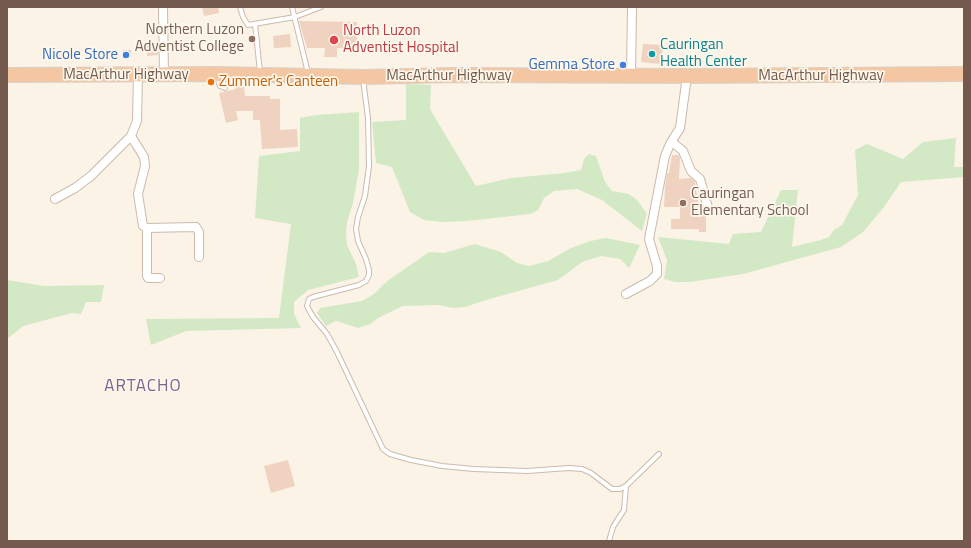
<!DOCTYPE html>
<style>
body{margin:0}
#map{position:relative;width:971px;height:548px;overflow:hidden;background:#fbf3e6;font-family:"Titillium Web",sans-serif}
canvas{display:block}
.frame{position:absolute;inset:0;border:8px solid #735a4c;pointer-events:none}
</style>
<div id="map">
<canvas width="971" height="548"></canvas>
<div class="frame"></div>
</div>
<script>
const ctx = document.querySelector('canvas').getContext('2d');
ctx.lineJoin = 'round';
function fillPath(path, color) { ctx.fillStyle = color; ctx.fill(path, 'evenodd'); }
const toPath = rows => new Path2D(rows.map(r => 'M' + r).join(''));
function stroke(path, color, width, dash) { ctx.strokeStyle = color; ctx.lineWidth = width; ctx.lineCap = dash ? 'butt' : 'round'; ctx.setLineDash(dash || []); ctx.stroke(path); }
function drawText(font, color, halo, rows, align = 'center') {
  ctx.font = font + ' "Titillium Web",sans-serif'; ctx.lineWidth = 3.5; ctx.setLineDash([]); ctx.textBaseline = 'middle'; ctx.strokeStyle = halo; ctx.fillStyle = color; for (const [text, x, y, turn = 0] of rows) {
    ctx.save(); ctx.translate(x, y); ctx.rotate((+turn || 0) * Math.PI / 180); ctx.textAlign = isNaN(turn) ? turn : align; if (halo) ctx.strokeText(text, 0, 0); ctx.fillText(text, 0, 0); ctx.restore();
  }
}
fillPath(toPath([
 [406,84,431,85,430,109,476,186,511,178,565,173,581,170,584,159,589,154,596,156,605,182,612,191,629,194,638,201,647,214,642,231,602,200,577,189,554,191,544,198,538,210,530,214,467,221,443,222,424,220,410,212,392,167,376,163,372,122,406,120],
 [359,112,359,169,353,203,347,222,346,232,347,245,356,264,359,277,308,290,294,302,294,314,301,328,186,331,151,345,146,319,279,318,291,224,255,218,259,156,300,151,300,118,316,115],
 [956,138,954,167,964,167,964,177,901,182,884,207,863,232,841,247,743,274,690,282,675,282,664,279,667,260,658,237,729,244,733,234,761,232,781,190,798,190,792,247,821,240,829,237,834,230,842,225,858,195,855,150,867,144,903,159,923,142],
 [606,238,640,245,629,268,620,259,601,256,582,262,558,280,486,300,465,307,453,308,438,305,403,306,378,318,370,324,358,328,336,321,326,326,317,313,320,308,362,301,374,294,386,282,429,252,444,253,475,244,501,252,517,263,529,266,548,261,569,249,590,241],
 [7,280,44,286,104,285,101,302,86,302,81,314,72,313,23,326,7,339]
]), '#d3e8c5');
fillPath(toPath([
 [202,7,218,7,219,13,204,16],
 [299,21,357,22,357,48,337,48,337,57,324,57,325,48,307,48],
 [290,34,291,47,274,48,273,36],
 [158,44,158,55,147,56,147,45],
 [643,44,663,45,661,64,641,62],
 [123,50,131,50,131,57,123,57],
 [235,86,244,86,245,96,270,96,270,99,280,99,280,130,297,129,298,147,262,149,260,120,253,120,253,111,236,111,238,120,226,123,219,93,236,89],
 [672,155,679,155,680,158,679,179,691,178,695,182,698,202,701,202,703,214,706,215,706,232,699,232,699,229,671,229,671,219,680,219,680,207,664,207,665,187,667,173,669,173],
 [288,460,295,486,271,493,264,466]
]), '#efd2bf');
const service = toPath([
 [240,7,243,17,248,25,295,17,321,7],
 [292,7,308,73],
 [255,24,260,72],
 [217,77,220,86,225,88],
 [363,79,368,118,369,166,365,196,358,217,356,229,358,241,366,259,369,270,369,275,366,281,359,285,313,297,309,299,307,306,313,317,327,334,337,352,383,449,390,454,411,460,442,466,474,469,527,471,569,468,582,469,591,473,612,489,620,489,626,486,659,454],
 [609,541,613,527,624,510,626,486]
]);
const minor = toPath([
 [163,7,164,75],
 [631,76,632,7],
 [131,136,144,157,145,166,138,194,143,226,147,228,196,227,199,232,199,257],
 [672,142,683,151,691,171,700,179,709,211],
 [55,199,75,188,91,176,131,136,137,121,138,75],
 [147,228,147,276,148,278,160,278],
 [626,294,650,281,657,274,657,266,649,239,665,156,670,144,680,128,687,76]
]);
const trunk = toPath([
 [7,75,216,74,363,77,454,75,687,76,964,74]
]);
stroke(service, '#ccbaad', 6);
stroke(minor, '#ccbaad', 10);
stroke(trunk, '#d8d1cd', 16);
stroke(service, '#fff', 4);
stroke(minor, '#fff', 8);
stroke(trunk, '#f4c6a1', 14);
for (const [x, y, r, color] of [
 [252,39,4,"#8d6e63"],
 [334,40,5,"#e0444e"],
 [652,54,4,"#0f9aa8"],
 [126,55,4,"#3f7fe0"],
 [623,65,4,"#3f7fe0"],
 [211,82,4,"#e8710a"],
 [683,203,4,"#8d6e63"]
]) { const dot = new Path2D(); dot.arc(x, y, r, 0, 2 * Math.PI); ctx.fillStyle = color; ctx.fill(dot); stroke(dot, '#fef7ec', 1.5); }
drawText('15px', '#785e54', '#fef7ec', [
 ["Northern Luzon",244,30],
 ["Adventist College",244,47],
 ["Cauringan",691,194,"left"],
 ["Elementary School",691,211,"left"]
], 'right');
drawText('15px', '#be3a42', '#fef7ec', [
 ["North Luzon",343,31],
 ["Adventist Hospital",343,48]
], 'left');
drawText('15px', '#0d838f', '#fef7ec', [
 ["Cauringan",660,45],
 ["Health Center",660,62]
], 'left');
drawText('15px', '#366cbe', '#fef7ec', [
 ["Nicole Store",118,55],
 ["Gemma Store",615,65]
], 'right');
drawText('15px', '#735a4c', '#fef7ec', [
 ["MacArthur Highway",126,75],
 ["MacArthur Highway",449,76],
 ["MacArthur Highway",821,76]
]);
drawText('15px', '#c56008', '#fef7ec', [
 ["Zummer's Canteen",219,82]
], 'left');
ctx.letterSpacing = '1px';
drawText('17px', '#80648f', '#fef7ec', [
 ["ARTACHO",143,387]
]);
ctx.letterSpacing = '0px';
</script>
